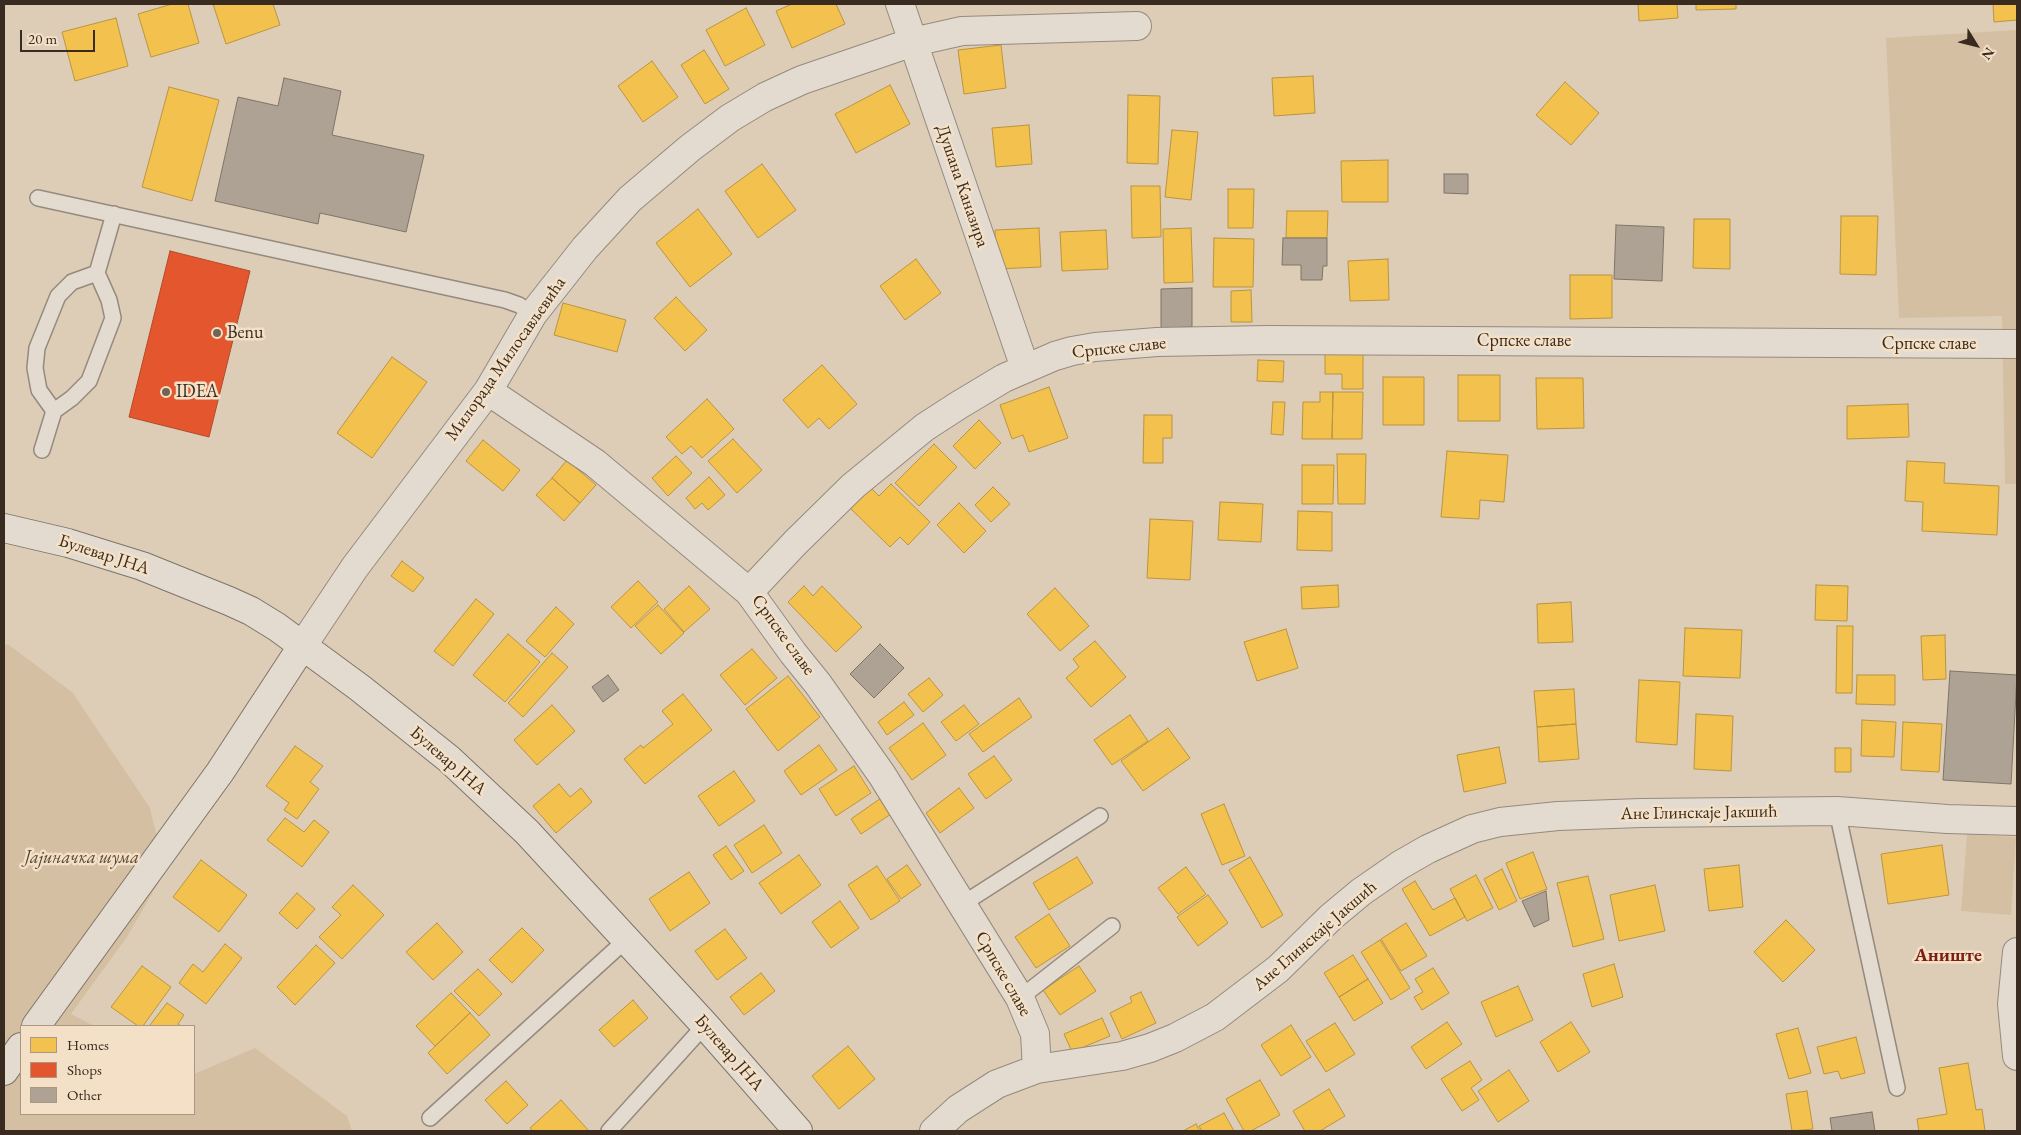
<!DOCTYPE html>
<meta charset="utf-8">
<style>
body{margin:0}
#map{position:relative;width:2021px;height:1135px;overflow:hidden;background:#ddcdb7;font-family:"EB Garamond",serif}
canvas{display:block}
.frame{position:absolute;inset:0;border:5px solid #392b1f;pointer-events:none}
.legend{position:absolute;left:20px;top:1025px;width:175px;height:90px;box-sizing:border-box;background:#f3e0c6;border:1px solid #a99883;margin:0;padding:6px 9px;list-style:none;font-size:15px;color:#392b1f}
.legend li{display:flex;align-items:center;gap:10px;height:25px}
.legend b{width:25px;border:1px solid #a99883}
.north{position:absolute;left:1951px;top:20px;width:50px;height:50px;-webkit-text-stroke:4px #f3e0c6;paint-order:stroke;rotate:126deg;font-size:14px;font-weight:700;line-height:20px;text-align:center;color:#392b1f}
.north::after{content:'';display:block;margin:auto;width:18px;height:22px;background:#392b1f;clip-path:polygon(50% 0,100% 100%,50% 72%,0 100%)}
.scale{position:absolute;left:20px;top:30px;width:75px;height:22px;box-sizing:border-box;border:2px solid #392b1f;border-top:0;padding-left:6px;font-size:15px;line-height:18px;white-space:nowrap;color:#392b1f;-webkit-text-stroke:4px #f3e0c6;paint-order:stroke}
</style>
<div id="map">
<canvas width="2021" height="1135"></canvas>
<div class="frame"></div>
<ul class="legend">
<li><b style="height:14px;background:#f2c14e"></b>Homes</li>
<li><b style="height:14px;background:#e4572e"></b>Shops</li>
<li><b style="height:14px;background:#ada293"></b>Other</li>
</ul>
<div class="north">N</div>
<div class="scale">20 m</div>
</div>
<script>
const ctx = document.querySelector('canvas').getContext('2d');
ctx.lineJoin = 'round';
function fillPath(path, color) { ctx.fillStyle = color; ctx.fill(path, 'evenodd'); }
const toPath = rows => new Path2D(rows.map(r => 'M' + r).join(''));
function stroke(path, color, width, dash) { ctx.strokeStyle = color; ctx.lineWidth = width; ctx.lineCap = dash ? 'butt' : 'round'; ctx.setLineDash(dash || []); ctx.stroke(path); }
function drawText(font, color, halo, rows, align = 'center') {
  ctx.font = font + ' "EB Garamond",serif'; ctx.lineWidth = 5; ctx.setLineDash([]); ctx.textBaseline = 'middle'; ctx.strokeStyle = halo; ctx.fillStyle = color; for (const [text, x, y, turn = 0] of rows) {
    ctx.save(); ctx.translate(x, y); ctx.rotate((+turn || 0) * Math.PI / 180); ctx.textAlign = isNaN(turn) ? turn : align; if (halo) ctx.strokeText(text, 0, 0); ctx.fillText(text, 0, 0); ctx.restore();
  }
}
fillPath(toPath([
 [2017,30,2017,484,2005,484,2002,316,1899,318,1886,38],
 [4,644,9,645,73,693,150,808,165,871,127,937,71,1014,94,1026,21,1026,21,1114,194,1114,194,1074,255,1048,347,1116,352,1131,4,1131],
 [1967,834,2016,837,2011,915,1961,911]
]), '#d5bfa2');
const homes = toPath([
 [172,4,188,4,199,43,151,57,138,14,172,4],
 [213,4,273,4,280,25,226,44,213,4],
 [792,4,836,4,845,24,792,48,776,11,792,4],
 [1638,4,1677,4,1678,18,1639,21,1638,4],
 [1696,4,1736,4,1736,9,1696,10,1696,4],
 [1993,4,2017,4,2017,20,1994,22,1993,4],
 [746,8,765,45,725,66,706,30,746,8],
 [116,18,128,66,75,81,62,32,116,18],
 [1001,45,1006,88,964,94,958,50,1001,45],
 [704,50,729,89,705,104,681,65,704,50],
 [652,61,678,97,643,122,618,86,652,61],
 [1313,76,1315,113,1274,116,1272,78,1313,76],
 [1565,82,1599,113,1571,145,1536,115,1565,82],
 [890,85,910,124,856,153,835,114,890,85],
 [169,87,219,100,192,201,142,187,169,87],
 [1128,95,1160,96,1158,164,1127,163,1128,95],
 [1029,125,1032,164,996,167,992,128,1029,125],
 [1172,130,1198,132,1191,200,1165,197,1172,130],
 [1388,160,1388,202,1342,202,1341,161,1388,160],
 [762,164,796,210,758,238,725,191,762,164],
 [1131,186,1160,186,1161,237,1132,238,1131,186],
 [1228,189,1254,189,1253,228,1228,228,1228,189],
 [698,209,732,254,690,287,656,243,698,209],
 [1287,211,1328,211,1327,238,1286,238,1287,211],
 [1841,216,1878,216,1876,275,1840,274,1841,216],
 [1694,219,1730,219,1730,269,1693,268,1694,219],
 [1039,228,1041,267,996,269,995,230,1039,228],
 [1191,228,1193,282,1164,283,1163,229,1191,228],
 [1106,230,1108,269,1062,271,1060,232,1106,230],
 [1214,238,1254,239,1253,287,1213,287,1214,238],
 [916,259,941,293,905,320,880,286,916,259],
 [1388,259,1389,300,1350,301,1348,261,1388,259],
 [1570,275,1612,275,1612,318,1570,319,1570,275],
 [1251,290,1252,322,1231,322,1231,291,1251,290],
 [676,297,707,330,685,351,654,318,676,297],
 [563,303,626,320,617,352,554,335,563,303],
 [1325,348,1363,348,1363,389,1342,389,1342,374,1325,374,1325,348],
 [392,357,427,382,372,458,337,433,392,357],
 [1258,360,1284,361,1283,382,1257,381,1258,360],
 [822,365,857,404,829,429,819,418,808,428,783,400,822,365],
 [1458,375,1500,375,1500,421,1458,421,1458,375],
 [1383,377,1424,377,1424,425,1383,425,1383,377],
 [1536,378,1583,378,1584,428,1537,429,1536,378],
 [1049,387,1068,438,1029,452,1023,435,1012,439,1000,405,1049,387],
 [1320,392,1333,392,1332,439,1302,439,1303,402,1320,402,1320,392],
 [1333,392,1363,392,1362,439,1332,439,1333,392],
 [707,399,734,429,702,458,691,446,682,454,666,437,707,399],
 [1273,402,1285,402,1283,435,1271,434,1273,402],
 [1908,404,1909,437,1847,439,1847,406,1908,404],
 [1144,415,1172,415,1172,438,1163,438,1163,463,1143,463,1144,415],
 [979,420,1001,443,975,469,953,446,979,420],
 [733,439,762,470,737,493,708,461,733,439],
 [483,440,520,470,503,491,466,461,483,440],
 [934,444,957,467,919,506,895,483,934,444],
 [1447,451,1508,455,1504,502,1480,500,1479,519,1441,517,1447,451],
 [1337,454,1366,454,1365,504,1338,504,1337,454],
 [676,456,692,473,668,496,652,478,676,456],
 [567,460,596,485,580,503,552,478,567,460],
 [1907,461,1945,463,1944,483,1999,486,1997,535,1922,531,1923,502,1905,501,1907,461],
 [1302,465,1334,465,1333,504,1302,504,1302,465],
 [709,477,725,495,708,510,702,503,695,509,686,498,709,477],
 [552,478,580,503,564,521,536,495,552,478],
 [891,484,930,522,908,545,900,537,890,547,850,508,870,487,879,496,891,484],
 [993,487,1010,504,991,522,975,505,993,487],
 [1220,502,1263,504,1261,542,1218,540,1220,502],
 [959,503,986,531,964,553,937,525,959,503],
 [1298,511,1332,512,1332,551,1297,550,1298,511],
 [1150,519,1193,521,1190,580,1147,578,1150,519],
 [402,561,424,578,413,592,391,576,402,561],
 [638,581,658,602,631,628,611,607,638,581],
 [1338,585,1339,607,1302,609,1301,587,1338,585],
 [1816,585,1848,586,1847,621,1815,620,1816,585],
 [689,586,710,609,684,632,664,609,689,586],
 [804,586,813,596,822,586,862,627,836,652,788,602,804,586],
 [1055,588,1089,626,1060,651,1027,614,1055,588],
 [476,599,494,614,453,666,434,651,476,599],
 [1571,602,1573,642,1538,643,1537,604,1571,602],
 [658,605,684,633,661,654,635,626,658,605],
 [556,607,574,624,545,657,526,641,556,607],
 [1837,626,1853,626,1852,693,1836,693,1837,626],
 [1685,628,1742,630,1740,678,1683,676,1685,628],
 [1286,629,1298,668,1257,681,1244,642,1286,629],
 [508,634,540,662,505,702,473,675,508,634],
 [1945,635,1946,679,1923,680,1921,636,1945,635],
 [1095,641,1126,677,1091,707,1066,678,1079,667,1073,659,1095,641],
 [752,649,777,678,745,705,720,675,752,649],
 [552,653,568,667,523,717,508,703,552,653],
 [1857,675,1895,675,1895,705,1856,704,1857,675],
 [788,676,820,717,778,751,746,709,788,676],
 [929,678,943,695,923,712,908,694,929,678],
 [1639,680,1680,682,1677,745,1636,742,1639,680],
 [1574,689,1576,724,1537,727,1534,691,1574,689],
 [683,694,712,730,645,784,624,759,641,745,643,748,673,724,662,711,683,694],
 [1019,698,1032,717,983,752,969,734,1019,698],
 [904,702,914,715,887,735,878,722,904,702],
 [552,705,575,731,537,765,514,740,552,705],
 [964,705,979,724,956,741,941,722,964,705],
 [1696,714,1733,716,1731,771,1694,769,1696,714],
 [1130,715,1148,741,1112,765,1094,740,1130,715],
 [1862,720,1896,722,1894,757,1861,756,1862,720],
 [1903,722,1942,724,1939,772,1901,770,1903,722],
 [923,723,946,755,912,780,889,748,923,723],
 [1576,724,1579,759,1539,762,1537,727,1576,724],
 [1168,728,1190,758,1143,791,1121,761,1168,728],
 [819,745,837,770,801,795,784,771,819,745],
 [295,746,323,766,310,782,319,789,297,819,284,810,289,803,266,786,295,746],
 [1499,747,1506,783,1464,792,1457,755,1499,747],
 [1835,748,1851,748,1851,772,1835,772,1835,748],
 [994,756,1012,780,986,799,968,774,994,756],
 [854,766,871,793,836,816,819,789,854,766],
 [734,771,755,801,719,826,698,796,734,771],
 [559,784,570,797,581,788,592,802,556,833,533,806,559,784],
 [959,788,974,808,940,833,926,813,959,788],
 [884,796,894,812,861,834,851,819,884,796],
 [1224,804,1245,856,1222,865,1201,814,1224,804],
 [285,818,304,832,314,820,329,832,302,867,267,840,285,818],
 [764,825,782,853,752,873,734,845,764,825],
 [1942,845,1949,895,1888,904,1881,854,1942,845],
 [726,846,744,871,731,880,713,855,726,846],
 [1533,852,1547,889,1520,899,1506,863,1533,852],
 [799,855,821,885,781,914,759,883,799,855],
 [1077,857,1093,883,1049,910,1033,883,1077,857],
 [1250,857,1283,915,1262,928,1229,870,1250,857],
 [201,860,247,895,219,932,173,897,201,860],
 [907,865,921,885,901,899,887,879,907,865],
 [1739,865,1743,907,1709,911,1704,869,1739,865],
 [877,866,900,901,871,920,848,885,877,866],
 [1186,867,1206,894,1178,914,1158,888,1186,867],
 [1502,869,1517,901,1499,910,1484,879,1502,869],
 [689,872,710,903,670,931,649,899,689,872],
 [1476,875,1493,908,1467,921,1450,889,1476,875],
 [1588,876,1604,939,1573,947,1557,883,1588,876],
 [1415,881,1433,910,1455,898,1465,917,1430,936,1402,889,1415,881],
 [353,885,384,915,342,959,319,937,341,915,332,907,353,885],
 [1655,885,1665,931,1619,941,1610,895,1655,885],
 [297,893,315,909,297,929,279,913,297,893],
 [1208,895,1228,923,1198,946,1177,917,1208,895],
 [840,901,859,928,831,948,812,922,840,901],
 [1049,914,1070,946,1036,968,1015,937,1049,914],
 [1786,920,1815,950,1783,982,1754,952,1786,920],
 [437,923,463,952,433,980,406,952,437,923],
 [1406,923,1427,956,1401,971,1381,939,1406,923],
 [522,928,544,950,512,983,489,960,522,928],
 [725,929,747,958,717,980,695,951,725,929],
 [1380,940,1410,988,1391,1000,1361,952,1380,940],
 [225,944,242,958,206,1004,179,983,193,964,203,972,225,944],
 [316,945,335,963,295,1005,277,987,316,945],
 [1353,955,1368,979,1339,997,1324,973,1353,955],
 [1614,964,1623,997,1592,1007,1583,974,1614,964],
 [142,966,171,987,143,1026,138,1026,111,1007,142,966],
 [1079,966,1096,991,1060,1015,1043,990,1079,966],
 [1433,968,1449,993,1422,1010,1414,997,1423,992,1415,979,1433,968],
 [478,969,502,994,479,1016,454,991,478,969],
 [761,973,775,991,744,1015,730,997,761,973],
 [1368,979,1383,1003,1354,1021,1339,997,1368,979],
 [1518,986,1533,1020,1496,1037,1481,1002,1518,986],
 [1141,992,1156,1023,1122,1039,1110,1013,1132,1002,1130,997,1141,992],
 [451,993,470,1013,435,1046,416,1026,451,993],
 [633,1000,648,1018,614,1047,599,1030,633,1000],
 [167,1003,184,1015,178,1024,181,1026,152,1026,150,1025,167,1003],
 [470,1013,490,1035,447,1074,428,1053,470,1013],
 [1102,1018,1110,1036,1072,1052,1064,1034,1102,1018],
 [1447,1022,1462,1044,1426,1069,1411,1047,1447,1022],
 [1571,1022,1590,1052,1558,1072,1540,1042,1571,1022],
 [1335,1023,1355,1054,1326,1072,1306,1041,1335,1023],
 [1291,1025,1311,1057,1281,1076,1261,1045,1291,1025],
 [1798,1028,1811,1073,1789,1079,1776,1034,1798,1028],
 [1856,1037,1865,1073,1841,1079,1838,1071,1824,1074,1817,1047,1856,1037],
 [848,1046,875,1079,839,1109,812,1076,848,1046],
 [1470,1061,1482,1080,1471,1088,1479,1100,1462,1111,1441,1079,1470,1061],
 [1968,1063,1976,1110,1982,1109,1985,1131,1919,1131,1917,1119,1947,1114,1939,1068,1968,1063],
 [1509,1070,1529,1101,1498,1122,1478,1091,1509,1070],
 [1260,1080,1280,1115,1251,1131,1244,1131,1226,1099,1260,1080],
 [506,1081,528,1105,507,1124,485,1100,506,1081],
 [1329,1089,1345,1116,1320,1131,1305,1131,1293,1111,1329,1089],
 [1807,1091,1813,1129,1792,1131,1786,1094,1807,1091],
 [561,1100,589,1131,533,1131,530,1128,561,1100],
 [1224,1113,1234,1131,1202,1131,1199,1126,1224,1113],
 [1196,1124,1200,1131,1183,1131,1196,1124]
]);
fillPath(homes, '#f2c14e');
stroke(homes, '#ba9440', 1);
const shops = toPath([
 [170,251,250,271,209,437,129,417,170,251]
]);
fillPath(shops, '#e4572e');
stroke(shops, '#b14a2a', 1);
const building = toPath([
 [284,78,341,91,332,135,424,155,406,232,320,213,318,224,215,201,238,97,278,106,284,78],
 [1444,174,1468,174,1468,194,1444,193,1444,174],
 [1616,225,1664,227,1662,281,1614,279,1616,225],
 [1283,238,1327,238,1327,266,1323,266,1322,280,1301,280,1301,265,1282,265,1283,238],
 [1192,288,1192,327,1161,328,1161,289,1192,288],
 [880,644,904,668,874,698,850,674,880,644],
 [1950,671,2017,675,2011,784,1943,780,1950,671],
 [608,675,619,690,603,702,592,687,608,675],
 [1546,891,1549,920,1534,927,1522,901,1546,891],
 [1872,1112,1875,1131,1832,1131,1830,1118,1872,1112]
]);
fillPath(building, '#ada293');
stroke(building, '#7e7468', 1);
const lane = toPath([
 [38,198,505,300,519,305,533,314],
 [54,411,39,390,35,368,37,348,58,296,72,282,97,273],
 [42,450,54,411,72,398,89,381,113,318,109,300,97,273,114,214],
 [1837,811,1897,1088],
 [961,905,1100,816],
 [1020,998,1112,926],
 [430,1118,627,939],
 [609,1131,705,1025]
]);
const street = toPath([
 [900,4,1025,368],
 [488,391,595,463,749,592,793,653,818,684,882,775,1020,998,1035,1034,1037,1069],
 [749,592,795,543,853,486,925,427,959,405,1004,378,1055,356,1072,351,1095,347,1157,342,1268,340,2017,344],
 [303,645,355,567,488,391,533,314,585,248,630,199,690,148,730,118,765,97,802,80,913,42,962,31,1137,26],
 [2017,952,2012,1004,2017,1056],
 [934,1131,958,1109,997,1084,1037,1069,1122,1056,1150,1048,1175,1038,1215,1017,1278,969,1331,917,1361,892,1400,865,1428,849,1472,829,1500,822,1558,816,1641,813,1837,811,1947,819,2017,821]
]);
const secondary = toPath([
 [4,528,68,543,142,566,229,601,251,611,277,627,360,688,449,759,527,832,705,1025,798,1131],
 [36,1026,220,772,303,645],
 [4,1071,21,1047]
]);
stroke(lane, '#958a7d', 18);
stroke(street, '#958a7d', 30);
stroke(secondary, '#7e7468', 30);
stroke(lane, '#e3dbd0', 15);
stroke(street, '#e3dbd0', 28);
stroke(secondary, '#e3dbd0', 28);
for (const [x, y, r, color] of [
 [217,333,5,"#726454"],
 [166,392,5,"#726454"]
]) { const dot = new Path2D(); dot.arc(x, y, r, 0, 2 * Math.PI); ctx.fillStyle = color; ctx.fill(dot); stroke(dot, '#f3e0c6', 2); }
drawText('18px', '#392b1f', '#f3e0c6', [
 ["Душана Каназира",962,186,71],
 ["Српске славе",1524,341],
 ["Српске славе",1929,344],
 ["Српске славе",1119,348,-6],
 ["Милорада Милосављевића",506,359,-55],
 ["Булевар ЈНА",104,555,18],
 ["Српске славе",783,635,54],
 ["Булевар ЈНА",448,761,41],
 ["Ане Глинскаје Јакшић",1699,813,-1],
 ["Ане Глинскаје Јакшић",1315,936,-41],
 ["Српске славе",1003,974,60],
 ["Булевар ЈНА",729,1053,49]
]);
drawText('18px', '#392b1f', '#f3e0c6', [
 ["Benu",227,333],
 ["IDEA",176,392]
], 'left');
drawText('italic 18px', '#574636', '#f3e0c6', [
 ["Јајиначка шума",82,858]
]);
drawText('bold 19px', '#7a1f14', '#f3e0c6', [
 ["Аниште",1948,956]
]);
</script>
